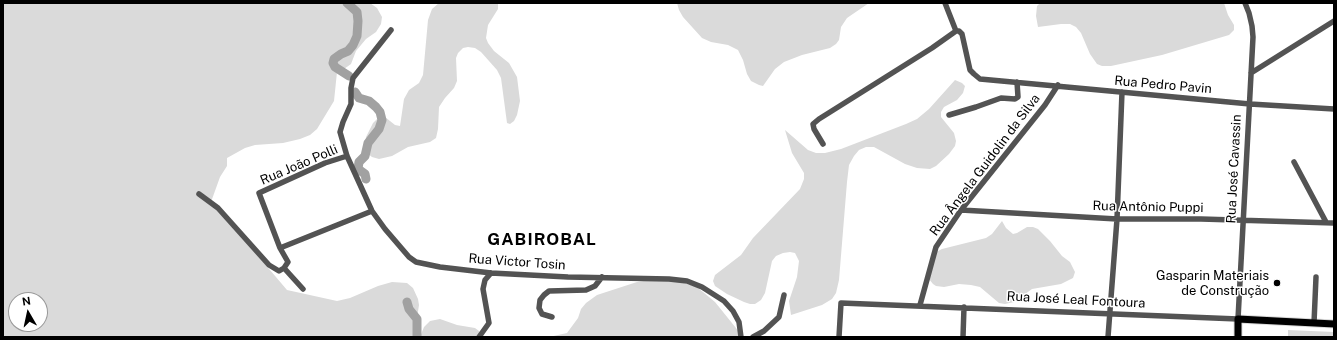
<!DOCTYPE html>
<meta charset="utf-8">
<style>
body{margin:0}
#map{position:relative;width:1337px;height:340px;overflow:hidden;background:#fff;font-family:"Public Sans",sans-serif}
canvas{display:block}
.frame{position:absolute;inset:0;border:4px solid #000;pointer-events:none}
.north{position:absolute;left:8px;top:292px;width:40px;height:40px;box-sizing:border-box;background:#fff;border:1px solid #999;border-radius:50%;rotate:351deg;font-size:11px;font-weight:700;line-height:16px;text-align:center;color:#000}
.north::after{content:'';display:block;margin:auto;width:14px;height:18px;background:#000;clip-path:polygon(50% 0,100% 100%,50% 72%,0 100%)}
</style>
<div id="map">
<canvas width="1337" height="340"></canvas>
<div class="frame"></div>
<div class="north">N</div>
</div>
<script>
const ctx = document.querySelector('canvas').getContext('2d');
ctx.lineJoin = 'round';
function fillPath(path, color) { ctx.fillStyle = color; ctx.fill(path, 'evenodd'); }
const toPath = rows => new Path2D(rows.map(r => 'M' + r).join(''));
function stroke(path, color, width, dash) { ctx.strokeStyle = color; ctx.lineWidth = width; ctx.lineCap = dash ? 'butt' : 'round'; ctx.setLineDash(dash || []); ctx.stroke(path); }
function drawText(font, color, halo, rows, align = 'center') {
  ctx.font = font + ' "Public Sans",sans-serif'; ctx.lineWidth = 3; ctx.setLineDash([]); ctx.textBaseline = 'middle'; ctx.strokeStyle = halo; ctx.fillStyle = color; for (const [text, x, y, turn = 0] of rows) {
    ctx.save(); ctx.translate(x, y); ctx.rotate((+turn || 0) * Math.PI / 180); ctx.textAlign = isNaN(turn) ? turn : align; if (halo) ctx.strokeText(text, 0, 0); ctx.fillText(text, 0, 0); ctx.restore();
  }
}
fillPath(toPath([
 [3,3,370,3,377,8,382,17,381,24,376,32,366,39,356,51,351,64,344,69,337,72,334,101,317,129,310,135,300,139,283,143,255,145,245,148,227,158,227,166,220,177,211,202,236,230,287,290,337,301,350,298,378,286,392,282,407,283,413,288,418,299,419,305,414,337,5,337,3,336],
 [16,300,40,300,40,324,16,324],
 [439,3,498,3,498,9,488,25,486,38,488,43,494,51,509,63,517,77,520,101,517,115,514,121,510,124,507,123,501,78,497,70,481,52,475,48,468,47,463,48,458,53,456,58,457,81,454,88,445,98,439,107,438,129,436,138,430,142,408,147,392,156,379,159,372,157,367,153,365,146,366,137,373,123,379,117,385,117,395,125,400,126,404,99,409,90,419,83,423,75,428,20,432,9],
 [677,3,869,3,847,18,841,27,839,40,836,44,830,48,802,55,784,62,775,69,763,86,759,85,751,81,747,74,743,60,738,50,728,45,711,42,702,38,683,17,679,10],
 [1040,3,1224,3,1228,15,1234,25,1234,30,1229,35,1162,55,1111,66,1102,66,1097,64,1090,54,1081,33,1076,27,1070,24,1061,24,1038,27,1036,16,1037,6],
 [955,80,962,83,965,86,963,93,957,100,944,107,941,112,941,117,954,133,956,141,955,146,949,154,936,166,930,169,917,168,905,164,874,147,866,147,859,150,854,156,849,165,847,182,839,280,836,293,832,299,822,305,791,315,789,301,797,277,799,261,795,253,790,252,783,253,776,256,772,261,765,293,761,300,755,304,750,304,744,302,727,294,715,286,713,281,715,275,741,255,753,238,800,189,804,179,804,173,792,153,785,130,808,150,816,153,825,153,841,149,906,124,917,119,929,109],
 [1002,221,1006,228,1013,234,1017,233,1027,227,1033,227,1038,229,1050,241,1062,256,1070,262,1075,272,1073,278,1061,284,1032,289,1014,302,1005,304,999,303,980,287,971,285,959,284,944,287,936,286,933,284,929,279,936,252,942,249,986,238,992,234],
 [656,279,674,280,697,287,715,302,740,333,740,337,549,337,567,333,578,318,581,309,586,303,597,295,637,282],
 [440,319,457,325,475,328,479,331,480,337,420,337,424,327,430,321],
 [1288,330,1334,332,1334,337,1288,337]
]), '#dadada');
stroke(toPath([
 [347,3,357,12,358,21,357,36,353,45,348,51,341,54,334,59,333,63,335,67,349,76],
 [355,92,359,98,369,101,376,107,380,112,382,120,379,129,368,143,365,156,359,162,358,169,365,174,366,179],
 [407,302,409,309,417,319,417,337]
]), '#a1a1a1', 9);
const major = toPath([
 [1238,337,1238,319,1334,324]
]);
stroke(major, '#dbdbdb', 9);
stroke(toPath([
 [945,3,956,31],
 [391,30,353,78,351,88,351,104,343,122,340,132,347,156,372,211,385,229,409,257,416,262,440,267,491,273,568,277,669,279,687,281,702,287,724,301,733,311,739,322,741,337],
 [1251,73,1334,21],
 [949,115,976,107,1001,98,1015,99,1018,97,1017,82],
 [823,144,814,129,813,124,819,119,932,48,956,31,959,31,962,34,970,70,974,74,980,79,1250,104,1334,109],
 [1294,162,1326,222],
 [199,194,218,208,269,265,279,271,284,268,288,262,280,248,259,193,325,163,347,156],
 [961,210,1117,219,1201,219,1334,223],
 [280,248,372,211],
 [284,268,303,289],
 [920,305,936,247,961,210,1045,105,1058,85],
 [552,317,542,314,539,308,540,300,544,295,549,291,586,290,595,286,602,277],
 [1314,323,1316,277],
 [479,337,489,323,483,289,485,280,491,273],
 [753,337,764,331,779,317,784,295],
 [839,337,841,303,1238,319,1253,37,1252,26,1249,13,1245,3],
 [963,337,964,307],
 [1108,337,1117,219,1122,92]
]), '#535353', 5.5);
stroke(major, '#000', 7);
for (const [x, y, r, color] of [
 [1277,283,4,"#000"]
]) { const dot = new Path2D(); dot.arc(x, y, r, 0, 2 * Math.PI); ctx.fillStyle = color; ctx.fill(dot); stroke(dot, '#fff', 1.5); }
drawText('13px', '#000', '#fff', [
 ["Rua Pedro Pavin",1163,85,5],
 ["Rua João Polli",299,165,-23],
 ["Rua Ângela Guidolin da Silva",985,165,-53],
 ["Rua José Cavassin",1234,169,-87],
 ["Rua Antônio Puppi",1148,207,1],
 ["Rua Victor Tosin",517,262,4],
 ["Rua José Leal Fontoura",1076,300,3]
]);
drawText('13px', '#000', '#fff', [
 ["Gasparin Materiais",1269,276],
 ["de Construção",1269,291]
], 'right');
ctx.letterSpacing = '1px';
drawText('bold 17px', '#000', '#fff', [
 ["GABIROBAL",542,240]
]);
ctx.letterSpacing = '0px';
</script>
